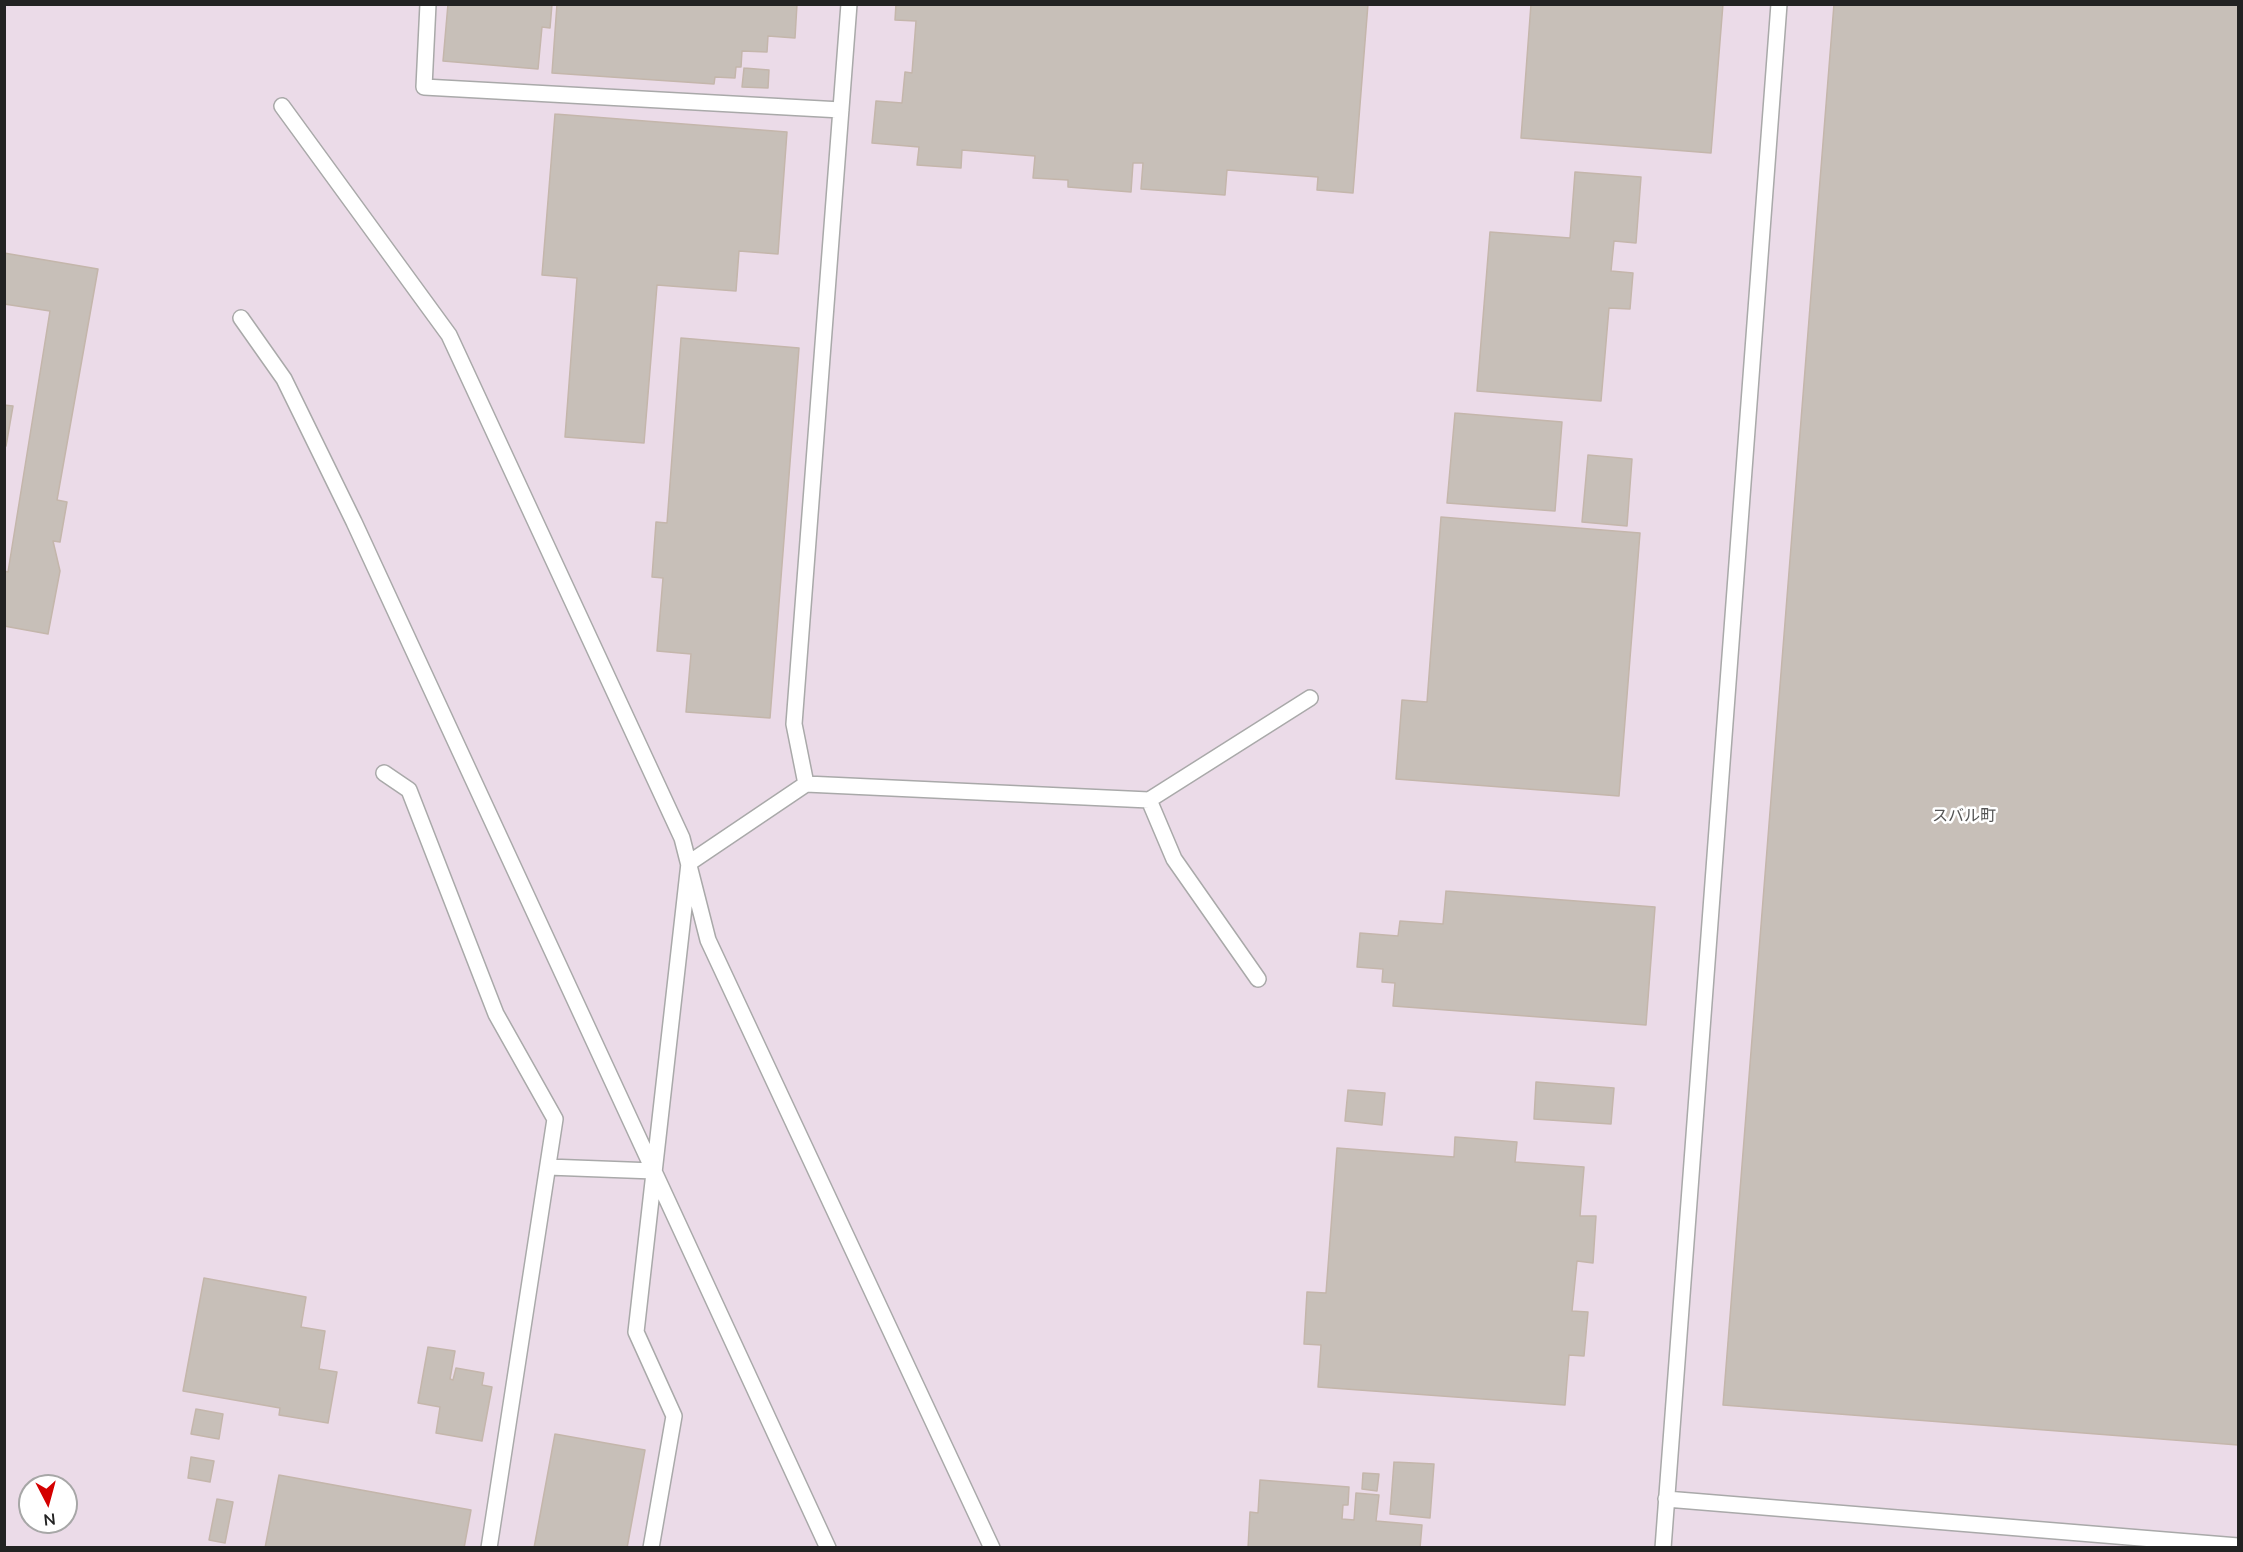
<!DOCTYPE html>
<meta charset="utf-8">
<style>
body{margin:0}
#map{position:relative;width:2243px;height:1552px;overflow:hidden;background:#f2efe9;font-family:Mulish,sans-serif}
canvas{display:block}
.frame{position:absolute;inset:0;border:6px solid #222;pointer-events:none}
.north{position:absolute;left:18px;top:1474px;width:60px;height:60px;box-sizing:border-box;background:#fff;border:2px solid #a7a7a7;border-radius:50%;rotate:174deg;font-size:16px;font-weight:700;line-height:24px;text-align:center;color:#222}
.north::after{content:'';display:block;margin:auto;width:21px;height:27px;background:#d40000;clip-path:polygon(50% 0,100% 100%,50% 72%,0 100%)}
</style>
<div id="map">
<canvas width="2243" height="1552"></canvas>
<div class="frame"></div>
<div class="north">N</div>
</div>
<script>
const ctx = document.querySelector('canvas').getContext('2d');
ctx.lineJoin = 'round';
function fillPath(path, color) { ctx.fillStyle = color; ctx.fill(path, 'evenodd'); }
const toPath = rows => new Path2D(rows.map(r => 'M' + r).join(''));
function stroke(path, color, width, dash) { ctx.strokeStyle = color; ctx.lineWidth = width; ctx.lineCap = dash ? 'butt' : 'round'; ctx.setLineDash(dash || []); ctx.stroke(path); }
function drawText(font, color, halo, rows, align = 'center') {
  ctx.font = font + ' Mulish,"Noto Sans JP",sans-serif'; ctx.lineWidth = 5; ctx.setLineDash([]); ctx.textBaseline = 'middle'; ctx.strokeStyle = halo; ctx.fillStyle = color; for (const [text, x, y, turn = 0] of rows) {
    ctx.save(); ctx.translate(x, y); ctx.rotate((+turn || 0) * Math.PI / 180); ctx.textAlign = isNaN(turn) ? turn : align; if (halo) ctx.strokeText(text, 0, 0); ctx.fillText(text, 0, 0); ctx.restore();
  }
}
fillPath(toPath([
 [5,5,2238,5,2238,1547,5,1548],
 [30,1486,66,1486,66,1522,30,1522]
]), '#ebdbe8');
const building = toPath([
 [448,4,552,4,550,28,542,27,538,69,443,61,448,4],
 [557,4,797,4,795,38,768,36,767,52,742,51,741,67,736,67,735,78,715,77,714,84,552,73,557,4],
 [896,4,1368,4,1353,193,1317,190,1318,177,1227,170,1225,195,1141,189,1143,163,1133,163,1131,192,1068,187,1068,180,1033,178,1035,156,962,150,961,168,917,165,919,147,872,143,876,101,902,103,905,72,912,73,916,21,895,20,896,4],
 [1531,4,1723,4,1711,153,1521,138,1531,4],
 [1834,4,2238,4,2238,1445,1723,1405,1834,4],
 [744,68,769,70,768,88,742,87,744,68],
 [555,114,787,132,778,254,739,251,736,291,657,285,644,443,565,437,577,278,542,275,555,114],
 [1575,172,1641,177,1636,243,1614,241,1611,271,1633,273,1630,309,1609,308,1601,401,1477,391,1490,232,1570,238,1575,172],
 [4,253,98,269,57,500,67,502,60,542,53,541,60,571,48,634,4,626,4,571,8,572,50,311,4,304,4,253],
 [681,338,799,348,770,718,686,712,691,654,657,651,663,578,652,577,656,522,667,523,681,338],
 [4,405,13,406,6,446,4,446,4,405],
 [1455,413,1562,422,1555,511,1447,503,1455,413],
 [1588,455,1632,459,1627,526,1582,522,1588,455],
 [1441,517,1640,533,1619,796,1396,779,1402,700,1427,702,1441,517],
 [1446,891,1655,907,1646,1025,1393,1006,1395,983,1382,982,1383,969,1357,967,1360,933,1398,936,1400,921,1443,924,1446,891],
 [1536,1082,1614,1088,1611,1124,1534,1119,1536,1082],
 [1348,1090,1385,1093,1382,1125,1345,1121,1348,1090],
 [1455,1137,1517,1142,1515,1162,1584,1167,1580,1216,1596,1216,1593,1263,1577,1261,1572,1311,1588,1312,1584,1356,1569,1355,1565,1405,1318,1387,1321,1345,1304,1344,1307,1292,1326,1293,1337,1148,1454,1157,1455,1137],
 [204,1278,306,1297,301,1327,325,1331,319,1369,337,1372,328,1423,279,1415,280,1408,183,1391,204,1278],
 [428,1347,455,1351,450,1379,453,1380,456,1368,484,1373,482,1385,492,1387,482,1441,436,1433,440,1407,418,1403,428,1347],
 [196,1409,223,1414,219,1439,191,1434,196,1409],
 [555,1434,645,1450,627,1548,534,1548,555,1434],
 [191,1457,214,1461,210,1482,188,1478,191,1457],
 [1394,1462,1434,1464,1430,1518,1390,1514,1394,1462],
 [1363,1473,1379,1474,1377,1491,1362,1489,1363,1473],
 [279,1475,471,1510,464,1548,265,1548,279,1475],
 [1260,1480,1349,1487,1348,1505,1343,1505,1342,1519,1354,1520,1356,1493,1379,1495,1376,1521,1422,1525,1420,1548,1248,1548,1250,1512,1258,1513,1260,1480],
 [217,1499,233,1502,225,1543,209,1540,217,1499]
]);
fillPath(building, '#c7bfb8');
stroke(building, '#c4b6ab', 1.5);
const service = toPath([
 [428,4,424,87,841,110],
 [282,106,449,335,682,838,708,940,992,1548],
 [241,318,284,379,354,522,828,1548],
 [384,773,409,790,496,1014,555,1119,489,1548],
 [806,784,794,724,849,4],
 [1149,800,1174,859,1258,979],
 [548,1167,654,1171],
 [1666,1499,2238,1546],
 [651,1548,674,1416,636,1332,689,863,806,784,1149,800,1310,698],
 [1663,1548,1779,4]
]);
stroke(service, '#a9a9a9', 18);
stroke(service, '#fff', 15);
drawText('16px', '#555', '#fff', [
 ["スバル町",1964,816]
]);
</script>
